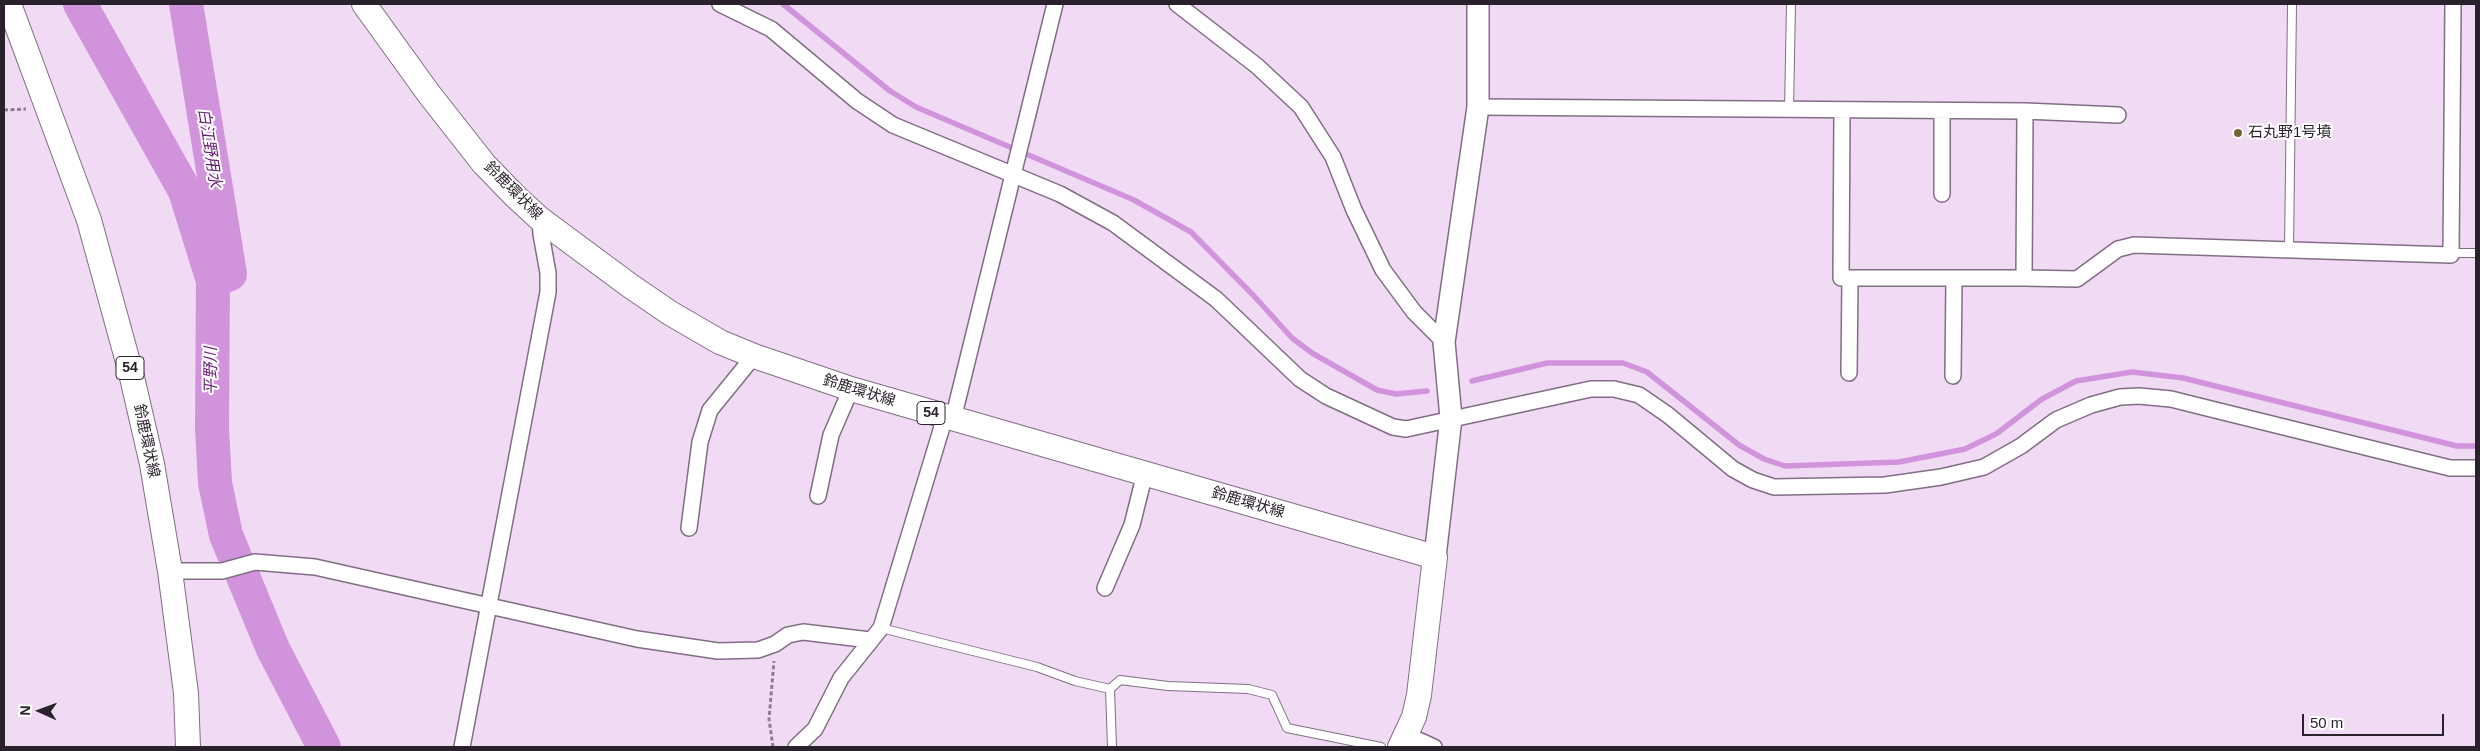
<!DOCTYPE html>
<meta charset="utf-8">
<style>
body{margin:0}
#map{position:relative;width:2480px;height:751px;overflow:hidden;background:#f1dbf4;font-family:Helvetica,sans-serif}
canvas{display:block}
.frame{position:absolute;inset:0;border:5px solid #29212b;pointer-events:none}
.north{position:absolute;left:15px;top:686px;width:50px;height:50px;-webkit-text-stroke:4px #fff;paint-order:stroke;rotate:272deg;font-size:14px;font-weight:700;line-height:20px;text-align:center;color:#29212b}
.north::after{content:'';display:block;margin:auto;width:18px;height:22px;background:#29212b;clip-path:polygon(50% 0,100% 100%,50% 72%,0 100%)}
.scale{position:absolute;left:2302px;top:714px;width:142px;height:22px;box-sizing:border-box;border:2px solid #29212b;border-top:0;padding-left:6px;font-size:15px;line-height:18px;white-space:nowrap;color:#29212b;-webkit-text-stroke:4px #fff;paint-order:stroke}
</style>
<div id="map">
<canvas width="2480" height="751"></canvas>
<div class="frame"></div>
<div class="north">N</div>
<div class="scale">50 m</div>
</div>
<script>
const ctx = document.querySelector('canvas').getContext('2d');
ctx.lineJoin = 'round';
const toPath = rows => new Path2D(rows.map(r => 'M' + r).join(''));
function stroke(path, color, width, dash) { ctx.strokeStyle = color; ctx.lineWidth = width; ctx.lineCap = dash ? 'butt' : 'round'; ctx.setLineDash(dash || []); ctx.stroke(path); }
function drawText(font, color, halo, rows, align = 'center') {
  ctx.font = font + ' Helvetica,"Noto Sans JP",sans-serif'; ctx.lineWidth = 4; ctx.setLineDash([]); ctx.textBaseline = 'middle'; ctx.strokeStyle = halo; ctx.fillStyle = color; for (const [text, x, y, turn = 0] of rows) {
    ctx.save(); ctx.translate(x, y); ctx.rotate((+turn || 0) * Math.PI / 180); ctx.textAlign = isNaN(turn) ? turn : align; if (halo) ctx.strokeText(text, 0, 0); ctx.fillText(text, 0, 0); ctx.restore();
  }
}
stroke(toPath([
 [783,4,890,91,916,107,1134,200,1191,232,1254,296,1292,338,1312,353,1377,390,1396,394,1427,391],
 [1472,381,1547,363,1623,363,1647,372,1739,445,1764,459,1785,466,1899,462,1965,449,1996,434,2042,399,2076,381,2132,372,2183,378,2457,446,2476,446]
]), '#d293dd', 5.5);
stroke(toPath([
 [80,4,185,191,213,281,212,428,215,483,226,535,273,649,324,747],
 [186,4,230,274,222,277]
]), '#d293dd', 34);
const lane = toPath([
 [1789,110,1791,4],
 [2289,251,2292,4],
 [2451,253,2476,253],
 [881,628,1037,667,1075,681,1110,689],
 [1110,689,1120,680,1168,686,1248,689,1272,695,1287,728,1381,747],
 [1110,689,1112,747]
]);
const street = toPath([
 [720,4,771,29,857,101,893,125,1060,194,1113,223,1216,299,1300,379,1326,396,1393,427,1406,429,1591,389,1614,389,1639,395,1668,415,1733,469,1753,480,1774,487,1885,485,1941,477,1984,467,2021,446,2056,420,2091,405,2120,397,2139,396,2171,399,2215,410,2450,468,2476,468],
 [1177,4,1257,66,1301,107,1333,157,1354,210,1383,270,1414,312,1444,342],
 [1478,107,2025,111,2024,278,2077,279,2118,249,2134,245,2451,255,2453,4],
 [1842,111,1841,278,2024,278],
 [2025,111,2118,115],
 [1942,194,1942,112],
 [1849,373,1850,279],
 [1953,376,1954,279],
 [953,419,1055,4],
 [818,496,831,435,851,389],
 [689,528,700,442,710,410,754,356],
 [170,571,222,571,255,562,315,567,637,639,718,651,758,650,775,644,788,635,803,632,870,640],
 [1105,588,1132,525,1145,473],
 [1407,735,1434,747],
 [462,747,548,292,548,273,541,234,540,219],
 [796,747,815,729,841,678,881,628,945,417]
]);
const secondary = toPath([
 [1435,557,1451,418,1444,342,1478,107,1478,4]
]);
const primary = toPath([
 [9,4,89,220,131,373,152,464,170,571,186,693,188,747],
 [364,4,429,94,484,164,515,196,540,219,629,285,670,313,720,342,754,356,851,389,1435,557,1419,695,1414,717,1400,747]
]);
stroke(lane, '#816e84', 10);
stroke(street, '#816e84', 18);
stroke(secondary, '#816e84', 24);
stroke(primary, '#816e84', 26);
stroke(toPath([
 [4,110,26,109],
 [773,747,769,719,774,661]
]), '#8d7e8f', 3, [4, 2.5]);
stroke(lane, '#fff', 8);
stroke(street, '#fff', 15);
stroke(secondary, '#fff', 21);
stroke(primary, '#fff', 24);
for (const [x, y, r, color] of [
 [2238,133,5,"#776634"]
]) { const dot = new Path2D(); dot.arc(x, y, r, 0, 2 * Math.PI); ctx.fillStyle = color; ctx.fill(dot); stroke(dot, '#fff', 2); }
for (const [x, y, w] of [
 [130,368,28],
 [931,413,28]
]) { const box = new Path2D(); box.roundRect(x - w / 2, y - 11.5, w, 23, 4); ctx.fillStyle = '#fff'; ctx.fill(box); stroke(box, '#29212b', 1); }
drawText('bold 14px', '#29212b', null, [
 ["54",130,368],
 ["54",931,413]
]);
drawText('15px', '#29212b', '#fff', [
 ["石丸野1号墳",2248,133]
], 'left');
drawText('15px', '#29212b', '#fff', [
 ["鈴鹿環状線",513,191,45],
 ["鈴鹿環状線",859,391,17],
 ["鈴鹿環状線",146,441,78],
 ["鈴鹿環状線",1248,503,16]
]);
drawText('italic 16px', '#681d75', '#fff', [
 ["白江野用水",209,148,81],
 ["平野川",212,371,-90]
]);
</script>
